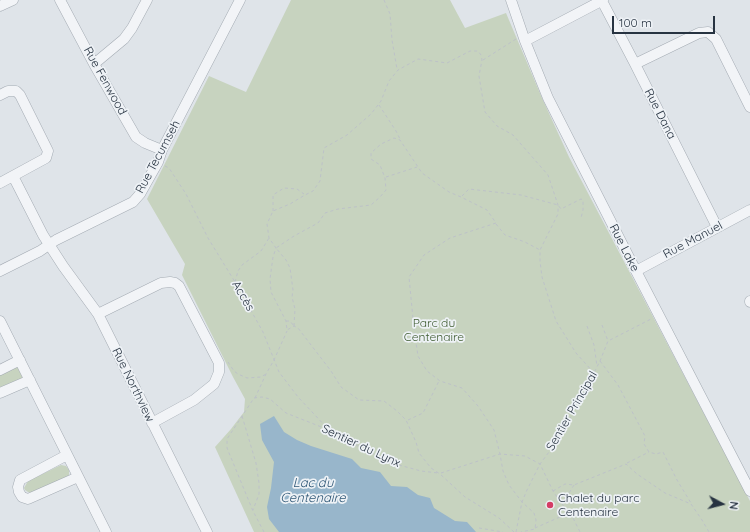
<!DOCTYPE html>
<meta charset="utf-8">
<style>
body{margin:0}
#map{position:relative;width:750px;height:532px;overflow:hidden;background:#dfe4e9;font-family:Quicksand,sans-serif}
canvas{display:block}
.north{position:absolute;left:702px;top:484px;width:40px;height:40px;-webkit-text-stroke:3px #eef2f6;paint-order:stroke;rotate:97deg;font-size:11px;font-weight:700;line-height:16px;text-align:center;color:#273341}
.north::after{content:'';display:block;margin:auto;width:14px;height:18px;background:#273341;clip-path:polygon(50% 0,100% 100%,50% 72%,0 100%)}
.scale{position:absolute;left:612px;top:16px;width:103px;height:18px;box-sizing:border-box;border:2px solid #273341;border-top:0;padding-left:5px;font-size:12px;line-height:14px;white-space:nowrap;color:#273341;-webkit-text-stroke:3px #eef2f6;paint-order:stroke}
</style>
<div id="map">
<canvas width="750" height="532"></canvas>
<div class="north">N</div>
<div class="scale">100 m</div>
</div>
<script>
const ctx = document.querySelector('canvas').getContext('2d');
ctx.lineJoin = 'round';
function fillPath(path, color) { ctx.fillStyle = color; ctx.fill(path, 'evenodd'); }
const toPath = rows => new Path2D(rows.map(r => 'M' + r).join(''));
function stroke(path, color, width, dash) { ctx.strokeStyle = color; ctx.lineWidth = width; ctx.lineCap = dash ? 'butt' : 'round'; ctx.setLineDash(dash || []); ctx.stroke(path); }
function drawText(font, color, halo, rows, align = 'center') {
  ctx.font = font + ' Quicksand,sans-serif'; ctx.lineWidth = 3.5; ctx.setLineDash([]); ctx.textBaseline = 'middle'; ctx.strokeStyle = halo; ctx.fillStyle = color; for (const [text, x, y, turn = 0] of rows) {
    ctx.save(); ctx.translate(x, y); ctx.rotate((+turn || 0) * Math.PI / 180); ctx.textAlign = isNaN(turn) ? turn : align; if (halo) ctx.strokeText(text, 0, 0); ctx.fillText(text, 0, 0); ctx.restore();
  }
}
fillPath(toPath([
 [291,0,450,0,465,28,506,13,542,98,569,157,750,501,750,532,254,532,215,447,231,429,244,412,245,399,233,377,182,275,185,264,147,199,209,76,246,92],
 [15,367,18,367,23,377,20,380,0,389,0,375],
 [61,465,66,466,69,470,69,475,66,478,31,493,28,492,25,490,24,488,28,481]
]), '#c7d3bf');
fillPath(toPath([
 [274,416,284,432,297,440,311,446,352,459,361,468,380,472,391,486,407,487,418,495,430,498,434,508,455,521,467,522,476,532,279,532,269,519,267,507,271,488,274,462,262,440,260,424]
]), '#98b6cb');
const minor = toPath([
 [60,0,94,64,136,137,145,143,162,150],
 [511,0,525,41,548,98,636,271,750,491],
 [602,1,635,64,717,227],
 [0,6,13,0],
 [525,41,603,0],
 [94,64,124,39,132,28,147,0],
 [635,64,699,33,708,32,716,39,750,107],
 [0,95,8,91,16,91,20,95,48,151,46,158,0,183],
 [13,176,43,235,63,266,98,314,207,532],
 [0,271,40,251,56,240,133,202,140,194,158,162,162,150,240,0],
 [636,271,750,210],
 [750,301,750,302],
 [98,314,161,283,170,282,175,283,179,286,219,363,219,372,214,384,194,400,152,423],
 [0,321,106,532],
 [0,370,20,360],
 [0,393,30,380],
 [67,455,20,480,18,487,19,492,22,497,28,499,78,477]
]);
stroke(minor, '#a4abb3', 11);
stroke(toPath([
 [384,0,390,14,392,40,397,69],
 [483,60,516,39],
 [379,105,396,131,400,139],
 [165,166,169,168,186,194,208,238,235,282,263,332,279,372,298,397,329,430],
 [386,177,417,167],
 [462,196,469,189,521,195,558,205,561,209,581,199,583,200,583,210,581,218],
 [273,211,273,195,284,188,297,189,304,194],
 [496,224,505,235,525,242,540,250],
 [235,282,238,271,242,265,261,251,269,238],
 [286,321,290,321,294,326],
 [602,325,608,341],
 [294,326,295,309,292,297,293,290,290,268,286,260,276,248,294,236,318,223,325,213,338,209,371,205,380,197,386,190,385,178,380,165,371,159,371,153,381,144,394,138,400,140,422,173,449,192,461,197,487,210,496,223,450,238,424,255,409,277,414,329,418,356,427,371,440,381,462,388,478,406,494,430,500,454,503,471,509,485,522,502,534,513,536,520,535,529,521,532],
 [587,326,594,345,597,366],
 [600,361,618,385,645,436,644,444,649,452,656,454,663,452,677,480,691,503],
 [228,362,234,371,238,374,247,378,261,377,266,374],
 [255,398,266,374,274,360,287,331],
 [242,416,256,463,259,483,259,494,253,510],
 [408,420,423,413,439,381],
 [627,463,649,452],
 [441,473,500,454,525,456,540,464,553,491,559,500,573,518,580,532],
 [553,491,565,484,574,485,626,464,637,474,665,493,691,504,702,520,709,532],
 [559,499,569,493,574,485],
 [479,528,503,532],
 [535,528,569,513],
 [264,532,253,511,227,448,227,439,254,398,262,397,270,399,286,413,329,430,365,450,399,465,421,471,438,473],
 [514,532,499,518,465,497,440,474,431,468,419,453,416,442,406,420,397,411,384,401,359,400,341,387,331,371,298,328,294,326,287,330,286,321,271,292,270,279,273,257,276,248,269,238,267,224,273,211,290,204,305,195,313,191,320,181,324,148,347,135,371,114,381,101,389,81,398,70,418,59,447,63,470,51,478,51,481,55,482,60,479,76,485,112,497,126,513,135,548,175,558,205,558,214,540,250,540,261,542,277,556,321,576,353,594,373],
 [516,532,522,502,527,490,540,464,555,444,576,408,600,361,608,341,612,339,651,319]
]), '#bdc2c8', 1, [3, 3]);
stroke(minor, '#f2f4f7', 10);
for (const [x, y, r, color] of [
 [550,505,4,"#d43d65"]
]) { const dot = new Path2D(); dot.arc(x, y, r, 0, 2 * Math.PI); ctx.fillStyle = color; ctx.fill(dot); stroke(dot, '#eef2f6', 1.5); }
drawText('12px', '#273341', '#eef2f6', [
 ["Rue Fenwood",105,81,61],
 ["Rue Dana",660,114,63],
 ["Rue Tecumseh",158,157,-62],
 ["Rue Manuel",693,240,-28],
 ["Rue Lake",624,248,63],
 ["Accès",243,296,60],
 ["Rue Northview",133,385,64],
 ["Sentier Principal",572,411,-60],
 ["Sentier du Lynx",361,446,25]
]);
drawText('12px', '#405d33', '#eef2f6', [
 ["Parc du",434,323],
 ["Centenaire",434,337]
]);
drawText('12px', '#273341', '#eef2f6', [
 ["Chalet du parc",558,498],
 ["Centenaire",558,512]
], 'left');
drawText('italic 13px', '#2f5776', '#eef2f6', [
 ["Lac du",313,483],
 ["Centenaire",313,498]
]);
</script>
